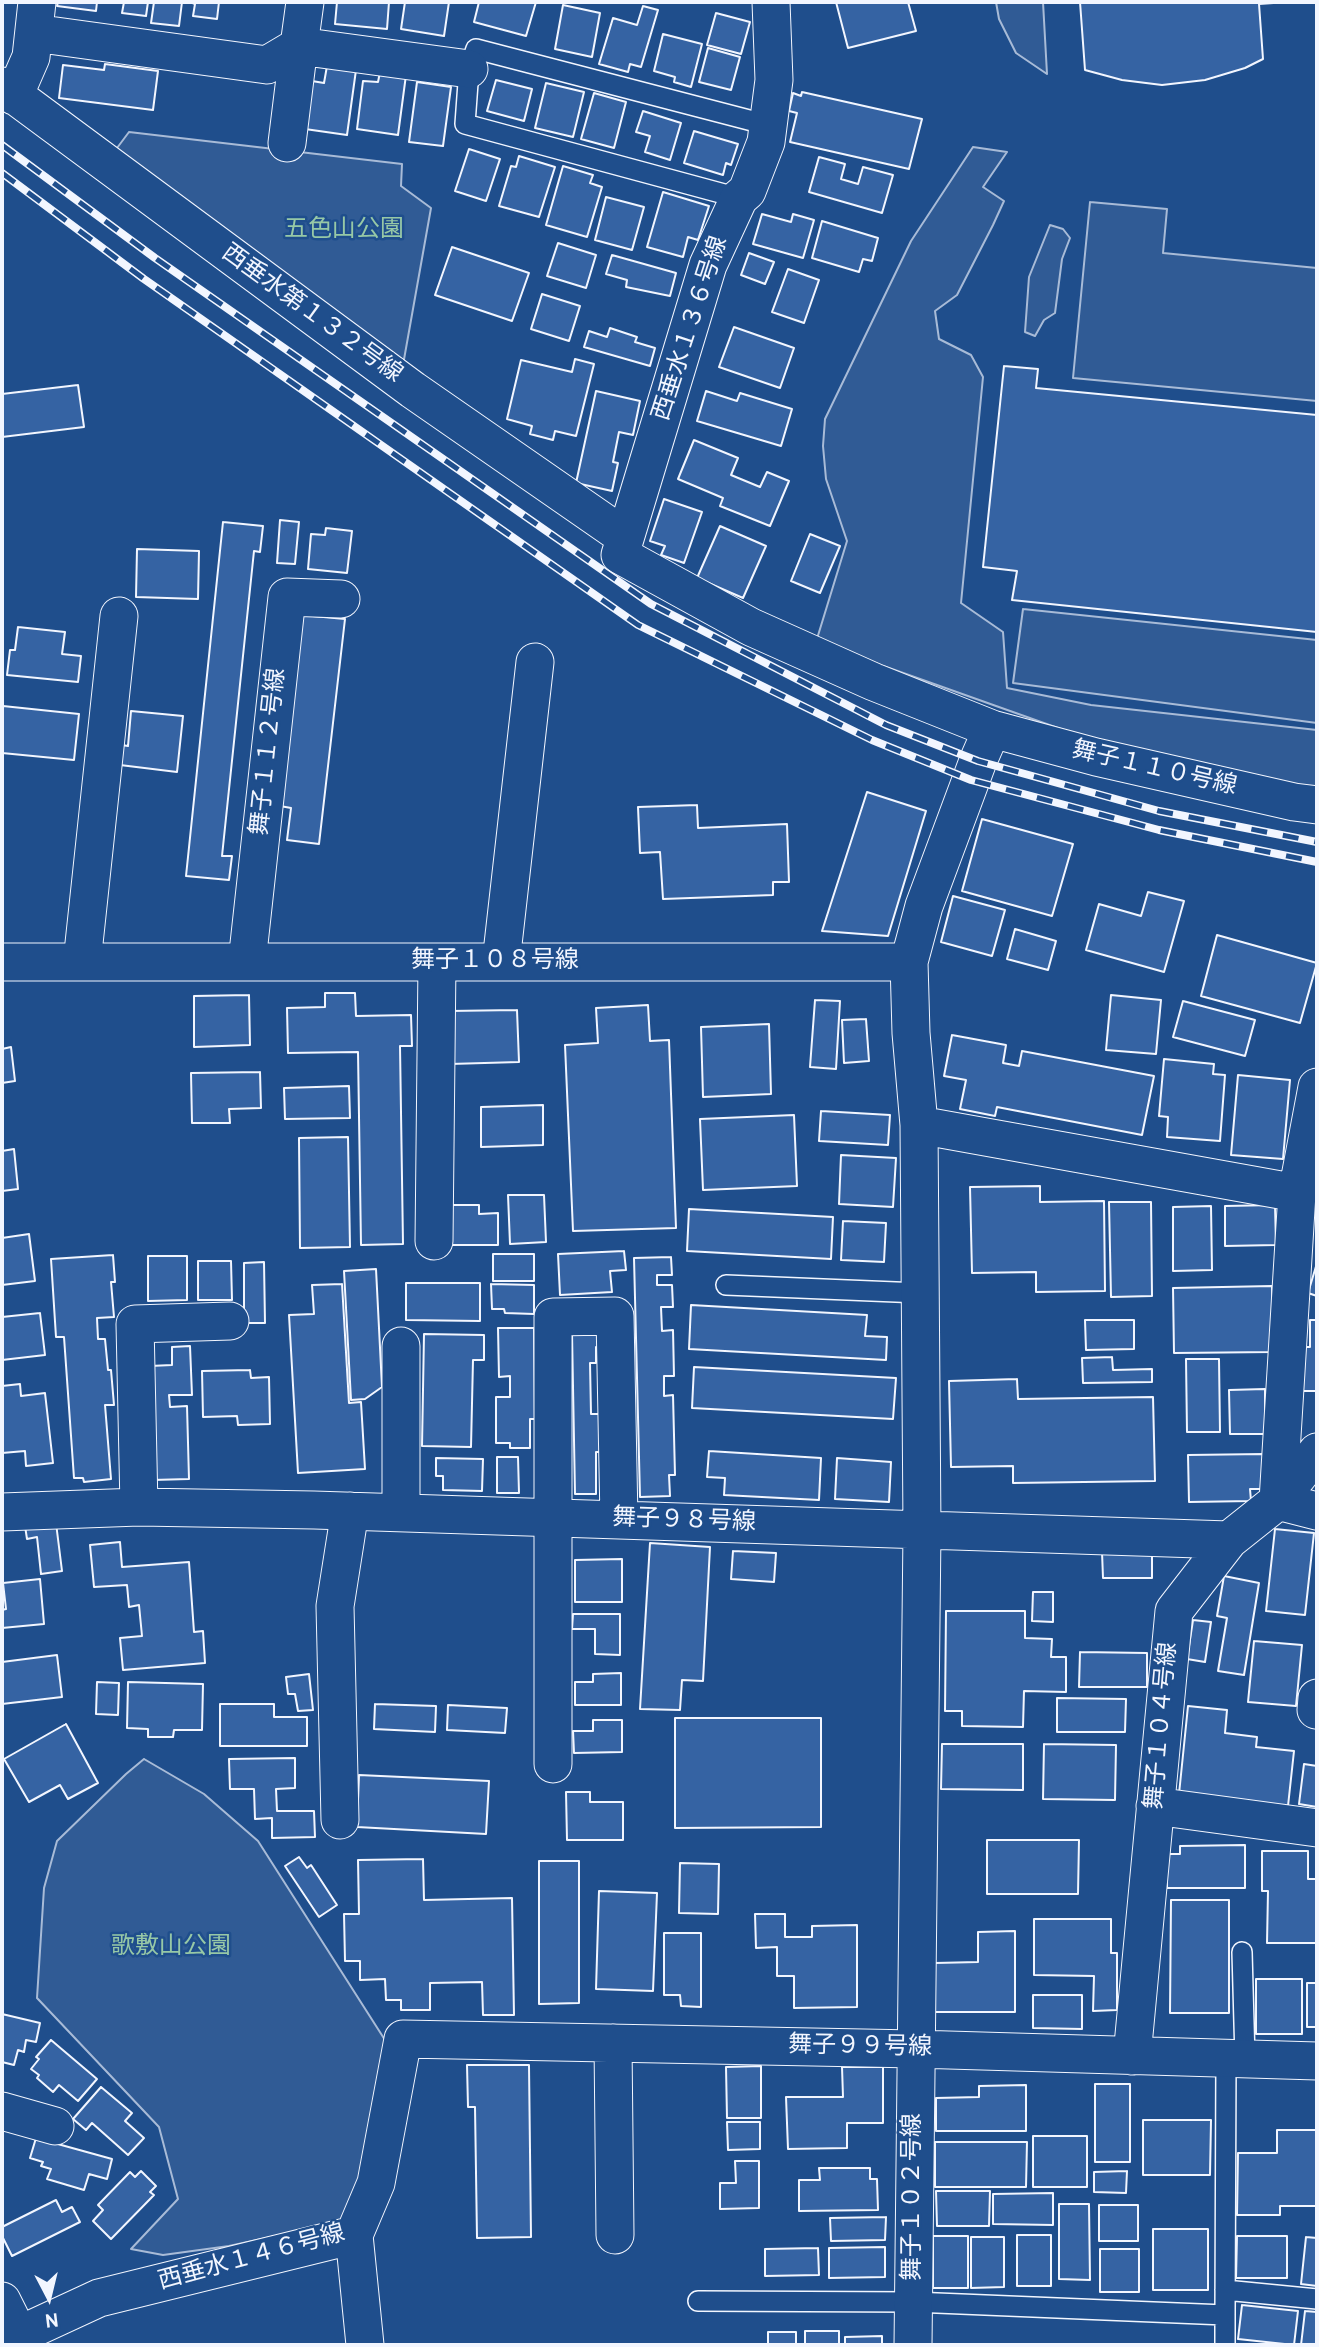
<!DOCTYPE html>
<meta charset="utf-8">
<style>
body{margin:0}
#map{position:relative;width:1319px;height:2347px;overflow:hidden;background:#1f4e8c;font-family:Overpass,sans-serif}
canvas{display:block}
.frame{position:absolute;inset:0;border:4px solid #f2f6ff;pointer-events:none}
.north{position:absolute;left:14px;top:2263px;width:70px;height:70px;-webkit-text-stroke:5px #1f4e8c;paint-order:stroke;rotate:173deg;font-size:19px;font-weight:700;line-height:28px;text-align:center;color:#f2f6ff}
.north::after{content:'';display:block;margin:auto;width:24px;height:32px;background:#f2f6ff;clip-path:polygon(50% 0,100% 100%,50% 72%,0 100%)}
</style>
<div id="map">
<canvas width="1319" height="2347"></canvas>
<div class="frame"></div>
<div class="north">N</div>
</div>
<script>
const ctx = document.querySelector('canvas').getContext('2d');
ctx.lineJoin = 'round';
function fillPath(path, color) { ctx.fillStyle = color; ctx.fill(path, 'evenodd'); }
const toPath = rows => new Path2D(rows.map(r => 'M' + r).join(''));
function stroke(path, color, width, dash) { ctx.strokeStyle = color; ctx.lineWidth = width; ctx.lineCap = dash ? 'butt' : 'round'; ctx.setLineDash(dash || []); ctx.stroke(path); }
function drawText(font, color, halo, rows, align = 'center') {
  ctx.font = font + ' Overpass,"Noto Sans JP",sans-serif'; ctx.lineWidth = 5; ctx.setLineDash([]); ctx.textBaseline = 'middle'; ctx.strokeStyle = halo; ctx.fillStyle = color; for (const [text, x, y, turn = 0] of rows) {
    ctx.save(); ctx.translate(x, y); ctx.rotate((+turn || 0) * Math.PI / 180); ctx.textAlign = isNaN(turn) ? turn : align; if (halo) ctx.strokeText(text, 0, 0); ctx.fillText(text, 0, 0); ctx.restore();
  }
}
const built = toPath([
 [996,2,1043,2,1047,74,1016,53,999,19,996,2],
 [129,132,402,164,401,186,431,208,403,365,114,152,129,132],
 [973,147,1007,152,983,187,1004,201,993,225,957,295,935,311,939,339,971,355,983,377,961,603,1003,632,1007,688,1091,705,1317,730,1317,792,1117,749,816,642,847,541,826,479,823,446,825,419,911,241,973,147],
 [1090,202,1167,209,1163,253,1317,268,1317,401,1073,378,1090,202],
 [1050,225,1063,229,1070,238,1062,259,1055,313,1044,320,1035,336,1025,332,1029,277,1050,225],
 [1023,609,1317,640,1317,723,1013,683,1023,609],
 [144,1759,204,1794,258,1841,385,2040,357,2201,340,2222,229,2246,163,2255,131,2249,178,2199,159,2127,37,1998,44,1888,57,1841,126,1774,144,1759]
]);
fillPath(built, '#305b95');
stroke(built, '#a8bbd7', 2);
const building = toPath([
 [58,2,97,2,96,11,57,6,58,2],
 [124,2,148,2,146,16,122,13,124,2],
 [154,2,182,2,179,26,151,23,154,2],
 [190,2,219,2,217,19,193,16,195,4,190,2],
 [337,2,389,2,387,29,335,24,337,2],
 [405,2,449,2,444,36,401,29,405,2],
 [479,2,536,2,526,36,474,22,479,2],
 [836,2,908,2,916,31,848,48,836,2],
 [1080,2,1288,2,1259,4,1263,59,1245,68,1205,80,1162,85,1122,80,1085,70,1080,2],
 [563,5,600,13,592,57,555,49,563,5],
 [643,6,658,10,641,67,630,64,628,72,599,64,613,18,637,25,643,6],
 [716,13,750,22,741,54,707,45,716,13],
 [663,34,702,44,691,87,674,82,675,77,654,71,663,34],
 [708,48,740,57,731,90,699,82,708,48],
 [105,64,158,71,153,110,59,98,63,65,104,70,105,64],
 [327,66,356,70,347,135,305,129,312,81,324,83,327,66],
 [380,72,406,75,398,135,357,129,363,81,378,82,380,72],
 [496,80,532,89,524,121,487,111,496,80],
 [417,82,451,87,443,146,409,142,417,82],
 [546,83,584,92,573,137,535,128,546,83],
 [802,92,922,119,909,169,790,142,797,113,789,111,793,93,801,96,802,92],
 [594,93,626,102,614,148,581,139,594,93],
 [643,111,681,123,670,160,645,152,650,136,636,132,643,111],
 [694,131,738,144,731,165,726,163,723,175,684,163,694,131],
 [469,149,500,159,486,201,455,191,469,149],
 [519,156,555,167,539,217,499,206,511,166,516,167,519,156],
 [819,157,845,164,841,179,858,184,863,167,893,175,882,213,809,192,819,157],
 [563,166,593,175,590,183,602,187,587,237,546,225,563,166],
 [663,192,709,206,698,240,688,237,683,257,647,247,663,192],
 [606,197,644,207,632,250,595,240,606,197],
 [762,214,791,222,793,214,814,220,803,258,753,244,762,214],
 [822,221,878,238,872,261,863,259,859,272,812,258,822,221],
 [558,243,596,255,586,288,547,276,558,243],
 [452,247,529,273,512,321,435,295,452,247],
 [749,253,774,262,765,284,741,275,749,253],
 [612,255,676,273,670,296,626,287,627,280,606,274,612,255],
 [788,269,819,280,804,323,772,312,788,269],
 [542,294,580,306,569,341,531,329,542,294],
 [734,327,794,348,780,388,719,367,734,327],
 [610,328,637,337,635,342,655,348,650,366,584,347,589,331,607,337,610,328],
 [575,359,594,364,576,436,555,431,553,440,530,434,532,426,507,419,521,360,572,372,575,359],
 [1004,366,1038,369,1036,388,1317,415,1317,632,1012,600,1017,571,983,567,1004,366],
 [78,385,84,427,2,437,2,394,78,385],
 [596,391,640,401,633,435,619,432,613,462,618,463,612,491,576,483,596,391],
 [706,391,737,401,740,393,792,409,781,446,697,421,706,391],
 [694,440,738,458,731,475,760,487,767,472,789,481,770,526,720,506,723,498,678,479,694,440],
 [664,499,702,512,684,563,661,555,665,546,650,541,664,499],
 [280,520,299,522,295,564,277,563,280,520],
 [223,522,263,526,260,552,254,551,222,856,232,856,229,880,186,876,223,522],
 [720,526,766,546,743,598,697,578,720,526],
 [326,528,352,531,347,573,308,569,311,534,325,535,326,528],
 [810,534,840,546,820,593,791,581,810,534],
 [137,549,199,551,198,599,136,597,137,549],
 [302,615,345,619,319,844,287,840,291,808,280,806,302,615],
 [18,627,65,632,62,654,81,656,78,682,7,675,10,650,15,650,18,627],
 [3,706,79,714,74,760,2,753,3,706],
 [131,711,183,716,177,772,120,765,122,745,128,746,131,711],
 [867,792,926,811,888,936,822,931,867,792],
 [697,805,698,828,787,824,789,882,773,882,773,895,663,899,660,852,640,853,638,807,697,805],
 [982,819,1073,844,1052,916,962,891,982,819],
 [1148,892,1184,901,1164,972,1086,950,1099,904,1141,916,1148,892],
 [953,896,1005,910,992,956,941,942,953,896],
 [1015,929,1056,941,1048,970,1007,959,1015,929],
 [1217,935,1317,963,1300,1023,1201,996,1217,935],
 [325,993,355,993,356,1016,411,1015,412,1046,400,1046,403,1244,361,1245,358,1052,288,1053,287,1008,325,1007,325,993],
 [249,995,250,1045,194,1047,194,996,249,995],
 [1111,995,1161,1000,1156,1054,1106,1050,1111,995],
 [815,1000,840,1001,836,1069,810,1067,815,1000],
 [1183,1001,1255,1020,1245,1056,1173,1037,1183,1001],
 [648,1005,650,1041,669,1040,676,1228,573,1231,565,1045,598,1043,596,1008,648,1005],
 [517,1010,519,1062,450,1064,449,1011,517,1010],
 [866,1019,869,1061,844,1063,842,1020,866,1019],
 [769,1024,771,1094,703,1097,701,1027,769,1024],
 [952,1035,1006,1045,1003,1063,1019,1066,1022,1051,1154,1076,1142,1135,997,1107,995,1116,960,1109,966,1080,944,1076,952,1035],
 [11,1047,15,1081,2,1083,2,1049,11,1047],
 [1164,1059,1214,1064,1213,1074,1225,1075,1220,1141,1167,1137,1168,1117,1159,1116,1164,1059],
 [260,1072,261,1108,229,1109,230,1123,192,1123,191,1073,260,1072],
 [1238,1075,1290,1080,1283,1159,1231,1155,1238,1075],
 [349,1086,350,1118,285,1119,284,1088,349,1086],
 [543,1105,543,1145,481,1147,481,1107,543,1105],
 [821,1111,890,1115,888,1145,819,1141,821,1111],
 [794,1115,797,1186,703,1190,700,1119,794,1115],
 [348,1137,350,1247,300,1248,299,1138,348,1137],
 [14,1149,18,1189,2,1191,2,1151,14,1149],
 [841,1155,896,1158,893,1207,839,1204,841,1155],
 [1040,1186,1040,1202,1104,1201,1105,1291,1036,1292,1036,1272,972,1273,970,1187,1040,1186],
 [508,1195,544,1195,546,1242,510,1244,508,1195],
 [1109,1202,1151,1202,1152,1296,1111,1297,1109,1202],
 [450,1205,479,1205,479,1214,498,1213,498,1245,450,1245,450,1205],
 [1275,1205,1276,1245,1225,1246,1225,1206,1275,1205],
 [1211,1206,1212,1270,1173,1271,1173,1207,1211,1206],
 [689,1209,833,1217,831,1259,687,1251,689,1209],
 [843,1221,886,1223,884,1262,841,1260,843,1221],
 [29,1234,35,1281,2,1285,2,1238,29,1234],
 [624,1251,626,1270,610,1271,612,1292,560,1295,558,1254,624,1251],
 [493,1254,534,1254,534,1281,493,1281,493,1254],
 [113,1255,115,1282,111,1282,114,1317,97,1318,98,1339,105,1339,108,1370,111,1370,114,1405,105,1405,111,1479,84,1482,83,1478,74,1478,64,1337,56,1337,51,1259,113,1255],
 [148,1256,187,1256,187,1300,148,1301,148,1256],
 [671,1257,672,1275,657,1275,657,1285,672,1285,673,1307,661,1307,662,1331,673,1330,674,1376,664,1376,664,1396,673,1395,675,1475,669,1475,670,1496,640,1497,634,1258,671,1257],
 [198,1261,231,1261,232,1300,198,1300,198,1261],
 [264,1262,265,1323,244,1323,244,1263,264,1262],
 [1317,1263,1317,1296,1308,1293,1317,1263],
 [376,1269,382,1387,365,1399,351,1400,344,1271,376,1269],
 [406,1283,480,1283,480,1321,406,1320,406,1283],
 [342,1284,349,1403,361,1402,365,1469,298,1473,289,1315,314,1314,312,1285,342,1284],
 [491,1284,534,1285,534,1314,505,1313,504,1309,492,1309,491,1284],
 [1272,1286,1273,1352,1174,1353,1173,1288,1272,1286],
 [691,1305,867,1315,865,1336,887,1337,886,1360,689,1349,691,1305],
 [40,1313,45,1355,2,1360,2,1317,40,1313],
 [1085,1320,1134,1320,1134,1349,1086,1350,1085,1320],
 [1310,1320,1317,1320,1317,1391,1302,1391,1303,1347,1310,1347,1310,1320],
 [498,1328,534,1328,535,1419,530,1419,530,1448,510,1448,510,1443,496,1443,496,1397,510,1397,510,1376,499,1377,498,1328],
 [601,1332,601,1347,596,1347,596,1363,590,1363,591,1414,600,1414,601,1452,596,1452,596,1494,575,1494,572,1333,601,1332],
 [424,1334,484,1335,484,1360,473,1360,471,1447,422,1446,424,1334],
 [190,1346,192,1395,169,1395,170,1407,187,1406,189,1479,152,1480,150,1366,172,1365,172,1347,190,1346],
 [1112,1357,1113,1370,1152,1369,1152,1382,1083,1383,1082,1358,1112,1357],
 [1186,1359,1219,1359,1220,1432,1187,1432,1186,1359],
 [694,1367,896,1378,893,1419,692,1408,694,1367],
 [250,1370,251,1378,269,1377,270,1424,238,1425,237,1416,203,1417,202,1371,250,1370],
 [1017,1379,1018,1399,1153,1397,1155,1481,1013,1483,1013,1466,951,1467,949,1381,1017,1379],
 [20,1384,21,1396,45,1393,53,1463,26,1466,25,1451,2,1453,2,1386,20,1384],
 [1265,1389,1265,1434,1230,1434,1229,1390,1265,1389],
 [709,1451,821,1458,819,1500,724,1495,725,1478,707,1477,709,1451],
 [1264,1454,1264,1489,1250,1489,1251,1501,1189,1502,1188,1455,1264,1454],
 [497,1457,518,1457,519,1493,497,1493,497,1457],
 [436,1458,483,1459,482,1491,443,1490,443,1476,436,1476,436,1458],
 [837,1458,891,1462,889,1502,835,1499,837,1458],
 [56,1523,62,1571,41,1574,37,1537,27,1539,25,1526,56,1523],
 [1275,1529,1314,1533,1305,1615,1266,1611,1275,1529],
 [120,1542,122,1567,189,1562,194,1632,203,1631,205,1663,123,1670,120,1638,142,1636,139,1605,129,1607,127,1585,94,1587,90,1545,120,1542],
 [650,1543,710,1547,703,1681,682,1680,680,1710,640,1709,650,1543],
 [733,1551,776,1553,774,1582,731,1579,733,1551],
 [1102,1552,1152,1552,1152,1578,1103,1578,1102,1552],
 [622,1559,622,1602,575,1602,575,1560,622,1559],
 [1224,1576,1259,1583,1244,1675,1218,1671,1227,1618,1217,1616,1224,1576],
 [40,1579,44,1624,2,1628,2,1610,6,1609,3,1583,40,1579],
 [1033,1592,1053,1592,1053,1622,1032,1621,1033,1592],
 [946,1611,1025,1611,1025,1638,1052,1639,1051,1657,1066,1657,1066,1692,1024,1691,1023,1727,962,1726,962,1711,945,1711,946,1611],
 [573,1614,620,1614,620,1655,595,1654,595,1629,572,1629,573,1614],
 [1193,1620,1211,1622,1205,1662,1187,1659,1193,1620],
 [1254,1641,1302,1645,1296,1706,1248,1702,1254,1641],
 [1080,1652,1147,1653,1147,1687,1079,1687,1080,1652],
 [57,1655,62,1697,2,1704,2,1662,57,1655],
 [621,1673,621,1705,575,1705,575,1682,593,1682,593,1674,621,1673],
 [309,1674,313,1710,298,1711,295,1694,288,1694,286,1677,309,1674],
 [97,1682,119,1683,118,1715,96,1714,97,1682],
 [128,1682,203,1684,202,1730,174,1730,173,1737,148,1737,148,1729,127,1728,128,1682],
 [1057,1698,1126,1699,1125,1732,1057,1732,1057,1698],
 [220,1704,274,1704,274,1717,307,1717,307,1746,220,1746,220,1704],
 [375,1704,436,1706,435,1732,374,1729,375,1704],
 [448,1705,507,1708,505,1733,447,1730,448,1705],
 [1188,1706,1227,1710,1225,1733,1257,1737,1256,1747,1294,1751,1288,1806,1179,1794,1188,1706],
 [675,1718,821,1718,821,1827,675,1828,675,1718],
 [593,1720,622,1720,622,1752,574,1753,573,1731,593,1731,593,1720],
 [66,1724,98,1783,68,1799,60,1785,29,1802,4,1759,66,1724],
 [942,1744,1023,1744,1023,1790,941,1789,942,1744],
 [1044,1744,1116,1745,1115,1800,1043,1799,1044,1744],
 [295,1758,295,1788,276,1789,277,1811,314,1811,315,1837,272,1838,272,1818,255,1819,254,1789,230,1789,229,1759,295,1758],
 [1304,1764,1317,1766,1317,1807,1299,1804,1304,1764],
 [359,1775,489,1781,486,1834,357,1827,359,1775],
 [566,1792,590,1792,590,1802,623,1802,623,1840,567,1840,566,1792],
 [987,1840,1079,1840,1078,1894,987,1894,987,1840],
 [1245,1845,1245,1888,1167,1888,1166,1854,1180,1854,1180,1846,1245,1845],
 [1262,1851,1308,1851,1308,1879,1317,1879,1317,1943,1267,1943,1268,1891,1262,1891,1262,1851],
 [299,1857,307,1868,311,1865,337,1905,319,1917,285,1866,299,1857],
 [423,1859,424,1900,512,1898,514,2015,483,2015,482,1982,430,1983,430,2010,401,2010,401,2000,386,2000,385,1979,360,1980,360,1961,345,1961,344,1914,359,1914,358,1860,423,1859],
 [539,1861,579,1861,579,2003,539,2004,539,1861],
 [680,1863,719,1864,718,1914,679,1913,680,1863],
 [599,1891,657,1893,653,1991,596,1989,599,1891],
 [1171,1900,1229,1900,1229,2013,1170,2013,1171,1900],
 [755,1914,785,1914,785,1937,812,1937,812,1926,857,1925,857,2007,794,2008,794,1976,777,1976,777,1947,756,1948,755,1914],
 [1034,1919,1111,1919,1111,1953,1117,1953,1117,2010,1093,2011,1094,1976,1034,1975,1034,1919],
 [1015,1931,1015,2012,935,2012,935,1963,978,1962,978,1932,1015,1931],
 [664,1933,701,1933,701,2007,681,2006,680,1995,664,1995,664,1933],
 [1256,1979,1302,1979,1302,2034,1256,2034,1256,1979],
 [1307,1983,1317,1983,1317,2027,1307,2027,1307,1983],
 [1033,1995,1082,1995,1082,2029,1033,2028,1033,1995],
 [2,2014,40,2023,36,2042,26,2040,24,2052,18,2050,14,2065,2,2062,2,2014],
 [51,2040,97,2079,78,2101,59,2085,53,2092,37,2078,39,2075,31,2069,39,2059,36,2057,51,2040],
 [467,2065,529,2065,531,2237,477,2238,475,2107,468,2107,467,2065],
 [761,2066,761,2118,727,2118,726,2067,761,2066],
 [842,2067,883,2067,883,2123,847,2123,847,2148,788,2149,786,2097,843,2097,842,2067],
 [1095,2084,1130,2084,1130,2162,1095,2162,1095,2084],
 [1026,2085,1026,2131,936,2131,936,2098,979,2097,979,2086,1026,2085],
 [101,2087,132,2113,125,2121,144,2138,128,2155,92,2123,86,2130,73,2119,101,2087],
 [1143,2120,1211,2120,1210,2175,1143,2175,1143,2120],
 [727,2122,760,2122,760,2149,728,2150,727,2122],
 [1277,2130,1317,2130,1317,2206,1280,2206,1280,2215,1237,2215,1238,2153,1277,2153,1277,2130],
 [1033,2136,1087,2136,1087,2187,1033,2187,1033,2136],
 [36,2138,112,2159,107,2179,89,2174,84,2190,47,2179,51,2169,41,2166,43,2162,30,2158,36,2138],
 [935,2142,1027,2142,1026,2187,935,2187,935,2142],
 [735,2161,759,2161,759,2208,720,2209,720,2183,736,2183,735,2161],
 [819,2168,870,2168,870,2179,877,2179,878,2210,799,2211,799,2180,820,2180,819,2168],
 [141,2171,156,2186,150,2192,154,2195,111,2239,93,2221,103,2210,98,2205,130,2172,135,2177,141,2171],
 [1127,2171,1126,2193,1094,2192,1094,2172,1127,2171],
 [936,2191,990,2191,989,2226,937,2226,936,2191],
 [1053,2193,1053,2225,993,2224,993,2194,1053,2193],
 [56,2200,62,2212,72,2207,80,2222,12,2256,2,2236,2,2227,56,2200],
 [1059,2204,1089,2204,1090,2280,1059,2279,1059,2204],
 [1099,2205,1138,2205,1138,2241,1099,2241,1099,2205],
 [886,2217,885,2240,831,2241,830,2218,886,2217],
 [1153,2229,1208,2229,1208,2290,1153,2290,1153,2229],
 [1017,2235,1051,2235,1051,2286,1017,2286,1017,2235],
 [933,2236,968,2236,968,2288,933,2288,933,2236],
 [1237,2236,1287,2236,1287,2278,1236,2278,1237,2236],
 [971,2237,1004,2237,1004,2287,971,2288,971,2237],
 [1306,2237,1317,2238,1317,2286,1301,2284,1306,2237],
 [885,2247,885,2277,829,2278,829,2248,885,2247],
 [818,2248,819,2275,765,2276,765,2249,818,2248],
 [1100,2249,1139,2249,1139,2292,1100,2292,1100,2249],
 [1242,2305,1298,2311,1294,2345,1238,2339,1242,2305],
 [1305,2311,1317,2312,1317,2345,1301,2345,1305,2311],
 [805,2331,839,2331,839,2345,805,2345,805,2331],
 [768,2332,796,2332,796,2345,768,2345,768,2332],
 [882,2336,882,2345,845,2345,845,2337,882,2336]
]);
fillPath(building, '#3563a3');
stroke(building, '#f2f6ff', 2);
const service = toPath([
 [739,198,465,124,469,69,476,49,768,125],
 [726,1285,920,1293],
 [1242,1952,1245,2059],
 [1225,2290,1317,2299],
 [698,2301,913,2302,1225,2315,1226,2058],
 [1225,2345,1225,2315]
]);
const minor = toPath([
 [771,2,774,80,766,142,747,191,739,198,708,265,620,555,751,627,874,682,992,729,1096,757,1294,802,1317,805],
 [34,33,267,65,299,46,305,2],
 [2,86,413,390,625,537],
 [14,96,31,57,37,2],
 [287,143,299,46,469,69],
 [2,962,909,962],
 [82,962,119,616],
 [247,962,287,597,341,599],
 [501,962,535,662],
 [1317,1087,1297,1193,1278,1501,1317,1511],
 [919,1125,1297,1193],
 [434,1241,437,962],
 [139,1507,135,1324,230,1321],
 [2,1512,139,1507,314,1510,1229,1540],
 [401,1513,401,1346],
 [1316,1710,1317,1698],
 [553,1764,553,1317,615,1316,619,1520],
 [1155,1806,1317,1828],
 [340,1820,335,1606,350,1511],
 [613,2043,615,2235],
 [1132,2056,1174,1611,1229,1540,1278,1501,1317,1452],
 [2,2111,55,2126],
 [354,2235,365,2345],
 [2,2301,19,2335],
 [3,2345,19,2335,99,2298,354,2235,376,2183,403,2039,915,2049,1317,2061],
 [913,2345,922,1530,919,1125,911,1033,909,962,924,906,978,761,992,729]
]);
stroke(service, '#f2f6ff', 22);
stroke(minor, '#f2f6ff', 39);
stroke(service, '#1f4e8c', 19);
stroke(minor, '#1f4e8c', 37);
const rail = toPath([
 [2,145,155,258,651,604,886,725,978,761,1159,811,1317,842],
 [2,173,144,279,638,625,872,740,971,780,1159,830,1317,862]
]);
stroke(rail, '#f2f6ff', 8);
stroke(rail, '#1f4e8c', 5, [16]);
drawText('24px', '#97c8a6', '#1f4e8c', [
 ["五色山公園",344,231],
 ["歌敷山公園",171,1948]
]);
drawText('24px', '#f2f6ff', '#1f4e8c', [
 ["西垂水第１３２号線",311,315,36],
 ["西垂水１３６号線",692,329,-72],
 ["舞子１１２号線",270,752,-84],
 ["舞子１１０号線",1154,770,13],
 ["舞子１０８号線",495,962],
 ["舞子９８号線",684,1522,2],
 ["舞子１０４号線",1163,1726,-85],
 ["舞子９９号線",860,2048,1],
 ["舞子１０２号線",914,2197,-90],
 ["西垂水１４６号線",252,2259,-15]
]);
</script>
